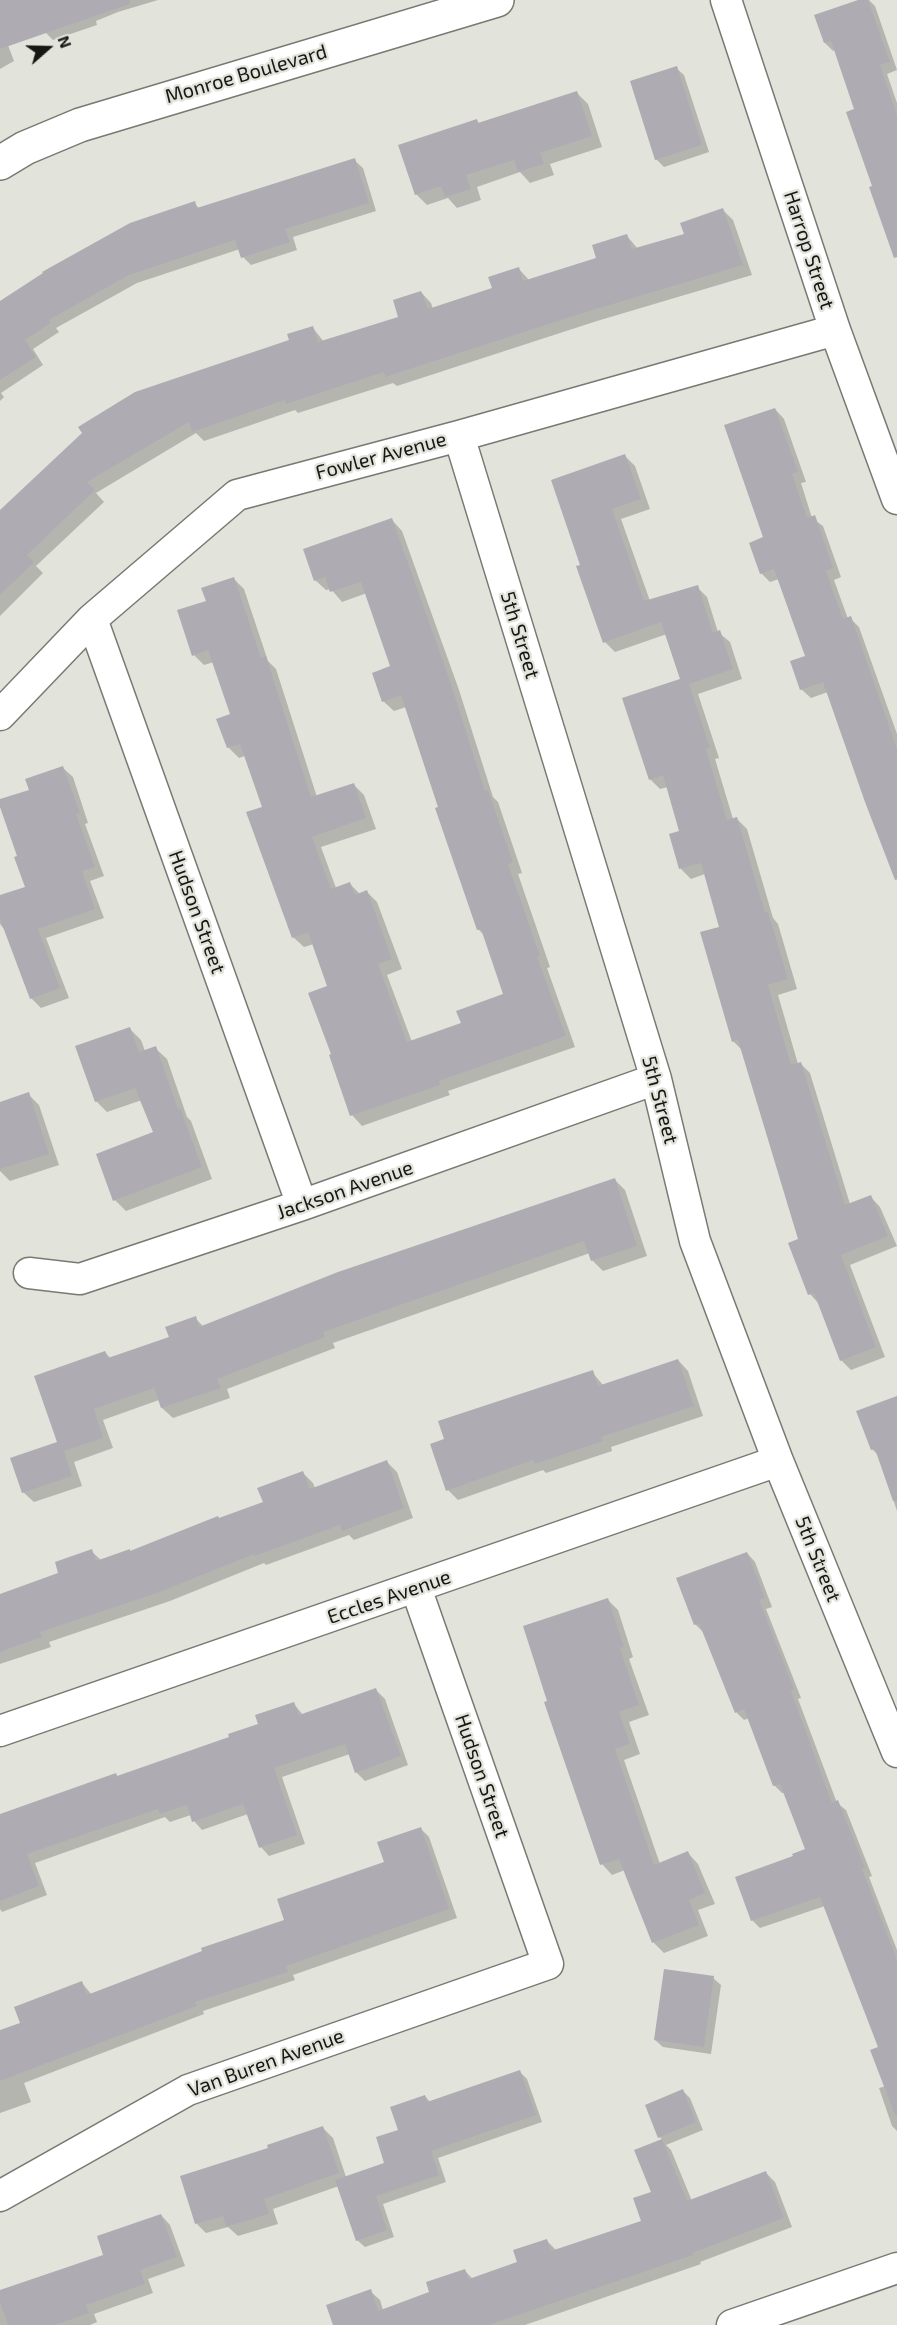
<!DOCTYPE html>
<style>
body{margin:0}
#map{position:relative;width:897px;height:2325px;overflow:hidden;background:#e2e3db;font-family:"Exo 2",sans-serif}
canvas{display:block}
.north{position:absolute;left:18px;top:18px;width:60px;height:60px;-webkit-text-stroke:4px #e2e3db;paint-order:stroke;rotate:70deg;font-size:16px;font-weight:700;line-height:24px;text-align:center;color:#161613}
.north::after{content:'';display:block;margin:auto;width:21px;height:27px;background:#161613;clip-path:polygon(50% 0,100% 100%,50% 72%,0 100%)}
</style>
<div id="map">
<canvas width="897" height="2325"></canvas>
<div class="north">N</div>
</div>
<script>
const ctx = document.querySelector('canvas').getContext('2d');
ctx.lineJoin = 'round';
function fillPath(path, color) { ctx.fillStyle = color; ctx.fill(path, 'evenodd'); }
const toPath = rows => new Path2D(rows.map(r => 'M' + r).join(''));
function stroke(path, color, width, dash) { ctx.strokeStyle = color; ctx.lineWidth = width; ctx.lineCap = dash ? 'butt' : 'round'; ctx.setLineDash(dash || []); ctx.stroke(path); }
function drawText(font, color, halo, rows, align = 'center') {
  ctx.font = font + ' "Exo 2",sans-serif'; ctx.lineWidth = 4.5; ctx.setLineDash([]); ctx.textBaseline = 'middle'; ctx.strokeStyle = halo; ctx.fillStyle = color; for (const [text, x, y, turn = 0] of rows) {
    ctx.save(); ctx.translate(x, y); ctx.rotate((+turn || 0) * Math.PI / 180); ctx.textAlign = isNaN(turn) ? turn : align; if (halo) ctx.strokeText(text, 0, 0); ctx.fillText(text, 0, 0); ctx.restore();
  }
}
fillPath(toPath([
 [35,0,158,0,118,12,96,21,97,25,53,40,46,33],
 [862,0,869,0,875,6,897,70,887,74,897,103,897,256,874,187,856,110,835,50,833,51,825,43],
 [0,24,14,61,0,69],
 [676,68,684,75,709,152,664,167,656,159],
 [576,92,588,104,602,147,550,164,554,175,530,183,520,172,477,187,481,200,457,208,448,198,427,205,416,194,476,120,480,124],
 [354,160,363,168,376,211,293,237,297,250,251,265,243,257,240,249,137,283,56,328,59,332,33,349,43,365,1,393,4,397,0,401,0,303,194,203,200,209],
 [723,210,733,220,752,275,597,321,397,386,393,383,298,413,295,410,204,441,196,433,96,493,104,502,36,566,43,573,0,616,0,521,313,328,324,342,400,318,421,292,431,303,433,309,494,289,519,269,529,280,598,259,627,236,638,249,686,235],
 [775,409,784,419,806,482,801,483,812,518,823,526,841,577,834,580,848,619,850,618,859,627,897,734,897,881,828,692,811,698,801,689,807,657,779,579,770,582,761,573],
 [625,456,635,466,650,509,621,519,650,601,697,587,707,597,718,632,730,642,742,679,698,694,719,758,715,759,733,819,736,818,747,829,773,918,778,924,797,989,778,995,798,1064,800,1063,810,1073,850,1204,870,1196,880,1207,897,1246,850,1265,885,1357,851,1370,841,1360,820,1305,810,1294,800,1240,742,1050,733,1041,721,928,705,874,691,879,681,869,681,832,668,787,660,789,650,779,682,680,667,634,615,652,605,642,582,566],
 [392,520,402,531,459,690,493,797,498,802,522,873,518,874,550,967,547,968,575,1047,448,1091,450,1095,362,1126,352,1115,329,987,314,944,304,947,293,937,264,807,245,756,239,758,228,747,232,715,214,662,204,665,194,655,208,602,234,579,244,589,268,661,276,669,317,797,354,785,364,795,376,829,321,847,336,888,350,884,360,894,367,892,377,902,402,969,387,975,412,1042,463,1024,505,995,485,936,478,929,406,707,394,711,383,701,392,667,367,593,342,602,331,589,326,590,315,580],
 [63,768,73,777,88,823,85,824,104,876,90,881,104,918,46,938,69,998,41,1008,31,998,7,933,0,924,0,897,27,888,19,857,0,801,30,791],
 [129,1028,141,1040,145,1051,155,1048,167,1059,187,1117,191,1121,212,1179,126,1211,115,1200,155,1133,142,1100,107,1112,96,1101],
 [28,1094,39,1105,59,1165,10,1181,0,1171,0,1103],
 [615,1180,625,1190,647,1256,603,1271,592,1260,590,1253,333,1343,335,1348,227,1389,230,1398,173,1418,162,1408,159,1400,103,1420,113,1448,74,1462,82,1486,34,1502,23,1492,59,1443,105,1352,111,1359,171,1338,195,1318,204,1327],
 [678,1360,688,1371,703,1416,611,1447,612,1451,546,1473,543,1470,458,1500,448,1490,592,1372,603,1385],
 [897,1397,897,1511,879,1456,872,1449],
 [387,1462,397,1472,413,1518,354,1540,349,1535,266,1565,264,1563,170,1601,49,1642,51,1647,0,1664,0,1596,60,1573,91,1551,101,1560,131,1552,264,1503,303,1473,313,1483,315,1488],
 [747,1553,755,1562,772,1607,766,1609,801,1698,798,1699,837,1803,846,1810,872,1876,869,1877,897,1950,897,2131,892,2126,879,2088,886,2086,880,2048,825,1906,760,1928,752,1920,807,1850,785,1793,782,1793,774,1785,749,1718,744,1720,736,1712,703,1632,695,1624],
 [608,1600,618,1610,633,1657,629,1659,649,1715,629,1722,640,1754,624,1760,660,1864,688,1853,698,1864,715,1904,698,1910,708,1936,664,1953,654,1943,625,1870,612,1875,602,1864,549,1702],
 [376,1690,385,1699,408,1765,365,1781,356,1772,350,1754,282,1777,305,1844,269,1856,261,1847,248,1814,202,1830,194,1821,191,1815,170,1822,165,1817,35,1863,47,1895,2,1912,0,1909,0,1816,116,1774,118,1777,231,1738,260,1725,294,1704,303,1715],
 [421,1829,429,1837,457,1918,293,1975,295,1980,203,2011,204,2014,24,2083,31,2102,0,2113,0,2031,22,2024,82,1983,92,1995,286,1921,386,1863],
 [713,1978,721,1985,711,2054,663,2047,655,2040],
 [520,2072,527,2079,542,2122,438,2158,446,2182,383,2204,394,2237,365,2247,357,2240,339,2186,273,2209,278,2224,238,2236,228,2227,206,2233,197,2224,182,2177,270,2149,323,2128,333,2138,346,2177,386,2164,400,2131,425,2096,430,2102],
 [683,2091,690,2098,703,2130,666,2145,671,2150,692,2201,766,2173,775,2182,792,2227,700,2262,701,2264,525,2325,334,2325,370,2291,380,2300,383,2310,431,2293,464,2270,473,2279,519,2263,546,2240,556,2250,643,2222,653,2192,636,2151,662,2140,660,2137],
 [161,2215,170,2225,185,2266,148,2279,153,2293,94,2314,97,2322,90,2325,0,2325,0,2291,105,2256]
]), '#0003');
fillPath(toPath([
 [0,0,130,0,130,4,0,49],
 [858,0,868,0,890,62,880,65,897,115,897,257,894,258,869,187,872,186,846,112,854,109,831,41,824,43,814,15],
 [677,66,702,145,655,160,630,81],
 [577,91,592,136,540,153,544,164,518,172,514,160,466,175,471,189,445,197,441,186,415,195,398,145,477,119,478,123],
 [355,158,369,203,285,229,290,242,241,258,235,240,129,275,49,320,51,323,25,340,36,357,0,380,0,301,43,273,42,272,130,223,195,201,197,208],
 [723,208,743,265,586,312,385,377,384,372,286,404,285,400,192,432,189,422,87,482,95,490,27,555,34,562,0,595,0,510,82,433,78,427,135,392,289,340,287,334,313,326,318,342,398,317,393,300,421,291,428,309,492,288,488,277,519,267,523,281,596,258,592,245,627,234,632,249,684,234,680,223],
 [775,408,798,472,792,474,807,518,815,515,833,568,826,571,843,619,851,616,897,749,897,879,895,880,865,802,823,682,800,690,790,661,805,656,774,569,760,574,749,543,763,537,724,425],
 [625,454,641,499,612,509,644,601,698,585,713,633,720,630,733,669,689,684,710,748,706,749,727,820,737,817,765,913,768,912,788,979,768,985,791,1065,801,1062,845,1205,871,1195,888,1236,841,1255,876,1347,840,1361,814,1293,808,1295,788,1243,798,1239,738,1040,732,1042,700,932,719,927,701,863,679,869,669,834,679,831,663,775,649,780,622,698,680,679,661,622,603,643,576,566,580,565,551,480],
 [392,518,449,678,485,791,488,790,513,862,508,864,540,956,537,957,566,1036,439,1081,440,1085,350,1116,329,1055,331,1054,308,993,327,986,308,932,292,938,246,812,262,807,240,744,227,748,216,719,230,714,208,650,192,656,177,610,206,601,201,588,234,577,261,658,266,656,311,797,354,783,366,818,312,837,331,889,350,882,355,895,367,890,392,959,378,964,407,1042,461,1023,456,1011,503,994,481,929,477,930,435,808,438,807,401,695,382,702,372,673,390,666,361,582,330,592,325,577,314,581,303,549],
 [63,766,80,813,76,814,95,867,82,871,95,909,38,929,60,988,30,999,0,919,0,895,25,887,14,857,17,856,0,807,0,799,29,790,25,779],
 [130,1027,139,1052,156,1046,178,1109,180,1108,202,1167,113,1201,96,1154,153,1132,135,1088,95,1102,75,1046],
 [29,1092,49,1154,0,1169,0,1102],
 [615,1178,637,1246,591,1261,584,1241,323,1332,325,1337,217,1379,221,1388,161,1408,154,1388,94,1409,103,1438,64,1451,72,1476,22,1493,10,1458,57,1442,34,1376,105,1351,108,1358,169,1337,165,1327,196,1316,199,1327,338,1272],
 [678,1359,694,1406,601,1437,603,1441,535,1464,533,1460,446,1491,430,1444,444,1439,438,1421,593,1370,598,1386],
 [897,1396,897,1501,893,1501,875,1449,871,1450,856,1411],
 [387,1460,404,1508,342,1531,340,1525,255,1556,254,1554,160,1592,40,1632,42,1637,0,1652,0,1594,58,1573,55,1562,92,1549,96,1561,130,1549,130,1551,218,1516,219,1518,263,1502,257,1488,303,1471,310,1489],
 [747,1552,765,1598,759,1600,794,1689,791,1691,832,1803,838,1800,865,1868,862,1869,897,1960,897,2114,895,2115,870,2050,878,2047,820,1897,751,1921,735,1877,793,1856,792,1854,805,1849,780,1784,773,1786,744,1709,735,1713,699,1623,694,1625,676,1578],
 [608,1598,624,1647,620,1648,639,1705,619,1712,630,1744,615,1749,654,1865,688,1851,705,1893,689,1900,699,1925,652,1943,619,1859,600,1865,544,1702,547,1701,523,1626],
 [376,1688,401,1756,355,1773,345,1744,274,1768,297,1835,259,1848,243,1804,192,1822,187,1805,160,1814,158,1809,27,1854,39,1886,0,1901,0,1814,116,1773,117,1776,229,1737,228,1734,258,1724,255,1715,294,1702,299,1715],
 [421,1827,449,1909,286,1966,288,1972,195,2002,197,2006,0,2081,0,2030,20,2023,14,2007,82,1981,87,1995,202,1951,201,1948,284,1920,277,1899,384,1862,377,1842],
 [664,1969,714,1976,704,2047,654,2040],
 [520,2070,536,2115,431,2151,439,2175,376,2196,387,2230,356,2241,335,2180,384,2163,376,2137,398,2130,390,2107,425,2095,427,2102],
 [683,2089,696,2122,658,2138,645,2105],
 [323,2126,339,2173,264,2199,269,2214,226,2227,223,2216,195,2224,180,2176,268,2148,267,2145],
 [662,2139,687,2201,766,2171,784,2218,692,2253,693,2255,489,2325,333,2325,326,2305,371,2289,378,2311,429,2292,426,2282,465,2269,469,2279,517,2262,513,2250,547,2239,551,2251,641,2221,633,2198,651,2192,634,2150],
 [161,2214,177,2257,140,2270,145,2284,86,2305,89,2313,55,2325,8,2325,0,2302,0,2290,103,2255,97,2236]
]), '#aeabb2');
const street = toPath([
 [726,0,835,330,897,499],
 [459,436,656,1079,695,1241,778,1461,897,1752],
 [92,619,302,1205],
 [0,715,92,619,237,495,459,436,835,330],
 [29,1273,80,1279,302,1205,656,1079],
 [0,1731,778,1461],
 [0,2196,188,2090,548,1964,416,1588],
 [732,2325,897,2268]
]);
const secondary = toPath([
 [0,163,25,148,80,125,497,0]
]);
stroke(street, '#787972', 33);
stroke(secondary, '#787972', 36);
stroke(street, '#fff', 30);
stroke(secondary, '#fff', 33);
drawText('20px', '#161613', '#e2e3db', [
 ["Monroe Boulevard",246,74,-16],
 ["Harrop Street",809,250,72],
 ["Fowler Avenue",381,456,-15],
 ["5th Street",520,635,73],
 ["Hudson Street",197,912,70],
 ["5th Street",660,1100,75],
 ["Jackson Avenue",345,1190,-19],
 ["5th Street",818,1559,68],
 ["Eccles Avenue",389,1597,-19],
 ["Hudson Street",482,1776,71],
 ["Van Buren Avenue",266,2063,-20]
]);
</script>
